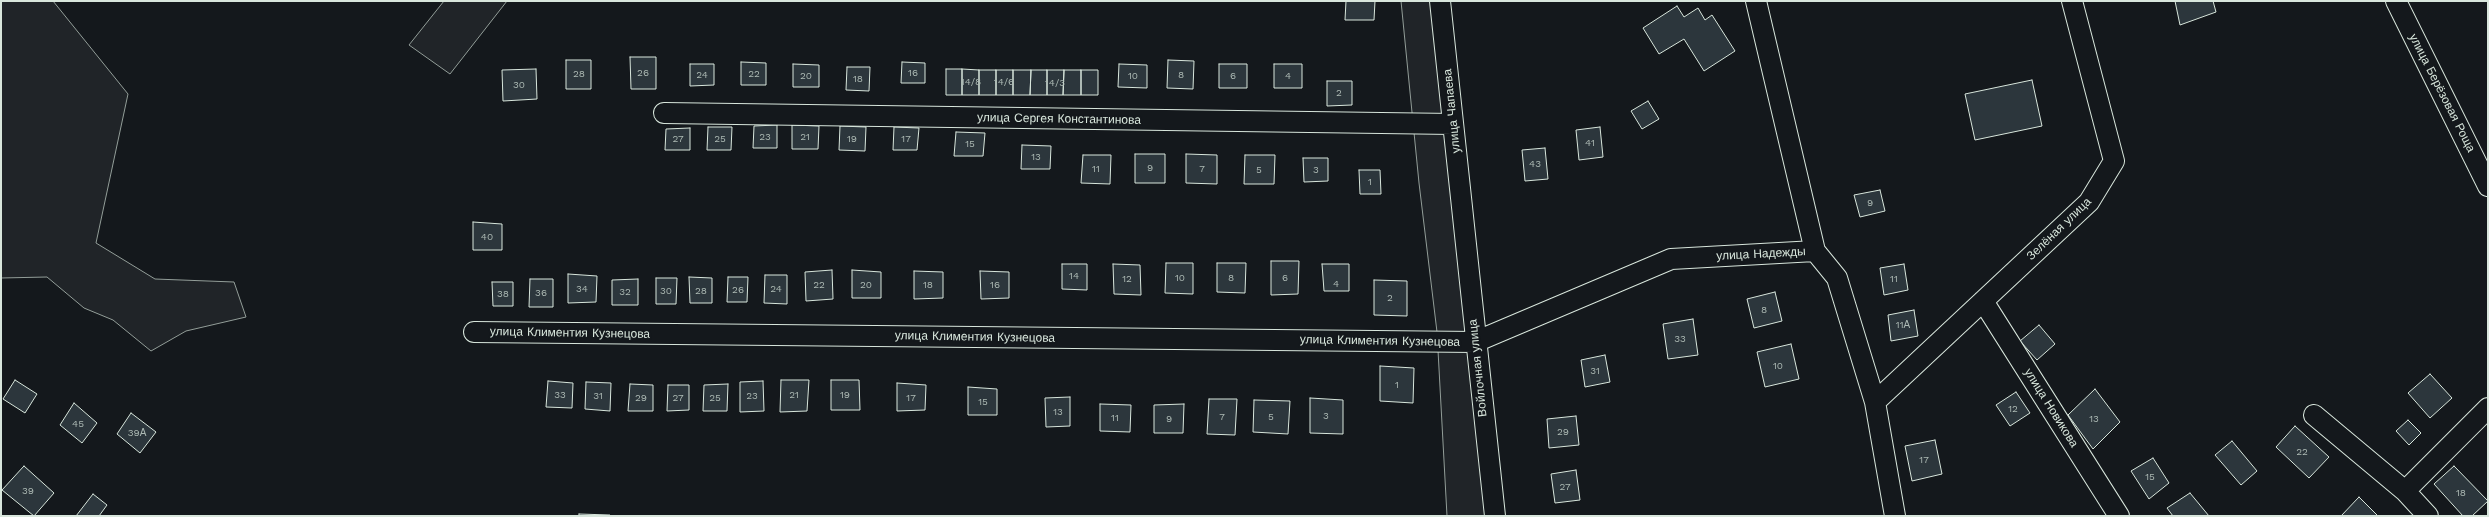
<!DOCTYPE html>
<meta charset="utf-8">
<style>
body{margin:0}
#map{position:relative;width:2489px;height:517px;overflow:hidden;background:#14181c;font-family:"Work Sans",sans-serif}
canvas{display:block}
.frame{position:absolute;inset:0;border:2px solid #d8e6dc;pointer-events:none}
</style>
<div id="map">
<canvas width="2489" height="517"></canvas>
<div class="frame"></div>
</div>
<script>
const ctx = document.querySelector('canvas').getContext('2d');
ctx.lineJoin = 'round';
function fillPath(path, color) { ctx.fillStyle = color; ctx.fill(path, 'evenodd'); }
const toPath = rows => new Path2D(rows.map(r => 'M' + r).join(''));
function stroke(path, color, width, dash) { ctx.strokeStyle = color; ctx.lineWidth = width; ctx.lineCap = dash ? 'butt' : 'round'; ctx.setLineDash(dash || []); ctx.stroke(path); }
function drawText(font, color, halo, rows, align = 'center') {
  ctx.font = font + ' "Work Sans",sans-serif'; ctx.lineWidth = 4; ctx.setLineDash([]); ctx.textBaseline = 'middle'; ctx.strokeStyle = halo; ctx.fillStyle = color; for (const [text, x, y, turn = 0] of rows) {
    ctx.save(); ctx.translate(x, y); ctx.rotate((+turn || 0) * Math.PI / 180); ctx.textAlign = isNaN(turn) ? turn : align; if (halo) ctx.strokeText(text, 0, 0); ctx.fillText(text, 0, 0); ctx.restore();
  }
}
const green = toPath([
 [1,1,53,1,128,94,96,243,155,279,234,282,246,317,186,331,151,351,113,320,84,308,47,277,1,278,1,1],
 [444,1,507,1,450,74,409,45,444,1],
 [1401,1,1434,1,1488,516,1447,516,1437,332,1419,183,1401,1]
]);
fillPath(green, '#202428');
stroke(green, '#939e99', 1);
const building = toPath([
 [1346,1,1375,1,1374,20,1345,20,1346,1],
 [2175,1,2213,1,2216,12,2180,25,2175,1],
 [1677,6,1684,17,1698,8,1705,20,1712,15,1735,51,1704,71,1684,39,1659,54,1643,28,1677,6],
 [630,57,656,57,656,89,631,89,630,57],
 [566,60,591,60,591,89,566,89,566,60],
 [1168,60,1194,61,1193,89,1167,88,1168,60],
 [741,62,766,63,766,85,741,85,741,62],
 [902,62,925,63,925,83,901,83,902,62],
 [690,64,714,64,714,85,690,86,690,64],
 [793,64,819,65,819,87,793,87,793,64],
 [1119,64,1147,65,1147,88,1118,87,1119,64],
 [1219,64,1247,64,1247,88,1219,88,1219,64],
 [1274,64,1302,64,1302,88,1274,88,1274,64],
 [847,67,870,67,869,91,846,90,847,67],
 [536,69,537,99,503,101,502,70,536,69],
 [946,69,962,69,962,95,946,95,946,69],
 [962,69,979,70,979,95,962,95,962,69],
 [979,70,996,70,996,95,979,95,979,70],
 [996,70,1013,70,1013,95,996,95,996,70],
 [1013,70,1031,70,1030,95,1013,95,1013,70],
 [1031,70,1047,70,1047,95,1030,95,1031,70],
 [1047,70,1064,70,1063,95,1047,95,1047,70],
 [1064,70,1081,70,1081,95,1063,95,1064,70],
 [1081,70,1098,70,1098,95,1081,95,1081,70],
 [2032,80,2042,126,1975,140,1965,94,2032,80],
 [1327,81,1352,81,1352,105,1327,106,1327,81],
 [1648,101,1659,119,1642,129,1631,111,1648,101],
 [777,125,777,148,753,148,754,126,777,125],
 [792,125,819,126,818,149,792,149,792,125],
 [840,126,866,127,865,151,839,150,840,126],
 [708,127,732,127,731,150,707,150,708,127],
 [894,127,919,128,917,150,893,150,894,127],
 [1600,127,1603,157,1579,160,1576,130,1600,127],
 [690,128,690,150,665,150,666,129,690,128],
 [956,132,985,133,983,156,954,156,956,132],
 [1022,145,1051,146,1050,169,1021,169,1022,145],
 [1545,148,1548,179,1525,181,1522,150,1545,148],
 [1135,154,1165,154,1165,183,1135,183,1135,154],
 [1186,154,1217,155,1217,184,1186,183,1186,154],
 [1083,155,1111,155,1110,184,1081,183,1083,155],
 [1245,155,1275,155,1274,184,1244,184,1245,155],
 [1303,158,1328,158,1328,181,1304,182,1303,158],
 [1359,170,1380,170,1381,194,1360,194,1359,170],
 [1880,190,1885,211,1860,217,1854,195,1880,190],
 [473,222,502,224,502,250,473,250,473,222],
 [1271,261,1299,261,1298,294,1271,295,1271,261],
 [1166,263,1193,263,1193,294,1165,293,1166,263],
 [1217,263,1246,263,1245,293,1217,292,1217,263],
 [1062,264,1087,264,1087,290,1062,289,1062,264],
 [1113,264,1140,265,1141,295,1114,294,1113,264],
 [1322,264,1349,264,1349,291,1324,291,1322,264],
 [1904,264,1908,290,1884,295,1880,268,1904,264],
 [832,270,833,299,806,301,805,272,832,270],
 [852,270,881,272,881,298,852,298,852,270],
 [914,271,943,272,943,298,914,299,914,271],
 [980,271,1009,272,1009,298,981,299,980,271],
 [568,274,597,276,596,302,568,303,568,274],
 [765,275,787,275,787,304,764,303,765,275],
 [689,277,712,278,712,303,690,303,689,277],
 [728,277,748,277,747,302,727,302,728,277],
 [656,278,677,278,676,304,656,304,656,278],
 [530,279,553,279,553,307,529,307,530,279],
 [638,279,638,305,612,305,612,280,638,279],
 [1374,280,1407,281,1407,316,1374,315,1374,280],
 [492,282,513,282,513,306,493,306,492,282],
 [1775,292,1782,321,1754,328,1747,299,1775,292],
 [1914,310,1918,336,1891,341,1888,315,1914,310],
 [1693,319,1698,355,1668,359,1663,324,1693,319],
 [2039,325,2055,344,2037,360,2020,341,2039,325],
 [1791,344,1799,379,1765,387,1757,352,1791,344],
 [1605,355,1610,382,1585,387,1581,360,1605,355],
 [1380,366,1414,368,1413,403,1380,401,1380,366],
 [2430,374,2452,398,2430,418,2408,393,2430,374],
 [15,380,37,394,25,413,3,399,15,380],
 [781,380,809,380,807,411,780,412,781,380],
 [831,380,859,380,860,410,831,410,831,380],
 [548,381,573,383,572,408,546,407,548,381],
 [763,381,764,411,740,412,740,382,763,381],
 [586,382,611,383,610,411,585,409,586,382],
 [897,383,926,385,925,410,897,411,897,383],
 [630,384,653,385,653,411,628,411,630,384],
 [728,384,727,411,703,411,704,385,728,384],
 [668,385,689,385,689,410,667,411,668,385],
 [968,387,997,389,997,415,968,415,968,387],
 [2095,389,2120,422,2093,449,2068,415,2095,389],
 [2016,392,2030,413,2010,426,1996,405,2016,392],
 [1070,397,1070,426,1046,427,1045,398,1070,397],
 [1310,398,1343,400,1343,434,1310,433,1310,398],
 [1209,399,1237,399,1235,435,1207,434,1209,399],
 [1254,400,1290,401,1288,434,1253,432,1254,400],
 [74,403,97,423,82,443,60,425,74,403],
 [1100,404,1131,405,1130,432,1100,431,1100,404],
 [1184,404,1183,433,1154,433,1154,405,1184,404],
 [131,413,156,432,140,453,117,434,131,413],
 [1576,416,1579,445,1549,448,1547,419,1576,416],
 [2408,420,2421,433,2409,445,2396,431,2408,420],
 [2295,426,2329,457,2309,478,2276,447,2295,426],
 [1935,440,1942,474,1912,481,1905,446,1935,440],
 [2232,441,2257,471,2241,485,2215,455,2232,441],
 [2153,458,2169,483,2149,499,2131,471,2153,458],
 [24,466,54,493,34,516,2,490,24,466],
 [2454,466,2488,501,2472,516,2463,516,2434,484,2454,466],
 [1576,470,1580,500,1555,503,1551,474,1576,470],
 [2190,493,2209,516,2173,516,2167,508,2190,493],
 [93,494,107,505,99,516,76,516,93,494],
 [2359,497,2378,516,2341,516,2359,497],
 [579,514,610,515,610,516,579,516,579,514]
]);
fillPath(building, '#2c363c');
stroke(building, '#d8e6dc', 1);
const minor = toPath([
 [1440,1,1495,516],
 [1756,1,1815,251],
 [2396,1,2488,186],
 [664,113,1453,124],
 [1983,301,2119,516],
 [474,332,1475,342,1671,259,1815,251,1837,278,1875,402,1895,516],
 [1875,402,2089,202,2114,161,2072,1],
 [2314,415,2405,491,2428,516],
 [2405,491,2488,408]
]);
stroke(minor, '#d8e6dc', 22);
stroke(minor, '#14181c', 20);
drawText('10px', '#adbab4', null, [
 ["26",643,73],
 ["16",913,73],
 ["28",579,74],
 ["22",754,74],
 ["24",702,75],
 ["8",1181,75],
 ["20",806,76],
 ["10",1133,76],
 ["6",1233,76],
 ["4",1288,76],
 ["18",858,79],
 ["14/8",971,82],
 ["14/6",1004,82],
 ["14/3",1055,83],
 ["30",519,85],
 ["2",1339,93],
 ["23",765,137],
 ["21",805,137],
 ["27",678,139],
 ["25",720,139],
 ["19",852,139],
 ["17",906,139],
 ["41",1590,143],
 ["15",970,144],
 ["13",1036,157],
 ["43",1535,164],
 ["9",1150,168],
 ["11",1096,169],
 ["7",1202,169],
 ["5",1259,170],
 ["3",1316,170],
 ["1",1370,182],
 ["9",1870,203],
 ["40",487,237],
 ["14",1074,276],
 ["10",1180,278],
 ["8",1231,278],
 ["6",1285,278],
 ["12",1127,279],
 ["11",1894,279],
 ["4",1336,284],
 ["22",819,285],
 ["20",866,285],
 ["18",928,285],
 ["16",995,285],
 ["34",582,289],
 ["24",776,289],
 ["26",738,290],
 ["30",666,291],
 ["28",701,291],
 ["32",625,292],
 ["36",541,293],
 ["38",503,294],
 ["2",1390,298],
 ["8",1764,310],
 ["11А",1903,325],
 ["33",1680,339],
 ["10",1778,366],
 ["31",1595,371],
 ["1",1397,385],
 ["33",560,395],
 ["21",794,395],
 ["19",845,395],
 ["31",598,396],
 ["23",752,396],
 ["29",641,398],
 ["27",678,398],
 ["25",715,398],
 ["17",911,398],
 ["15",983,402],
 ["12",2013,409],
 ["13",1058,412],
 ["3",1326,416],
 ["7",1222,417],
 ["5",1271,417],
 ["11",1115,418],
 ["9",1169,419],
 ["13",2094,419],
 ["45",78,424],
 ["29",1563,432],
 ["39А",137,433],
 ["22",2302,452],
 ["17",1924,460],
 ["15",2150,477],
 ["27",1565,487],
 ["39",28,491],
 ["18",2461,493]
]);
drawText('12px', '#d8e6dc', '#14181c', [
 ["улица Берёзовая Роща",2442,93,63],
 ["улица Чапаева",1452,111,-96],
 ["улица Сергея Константинова",1059,119,1],
 ["Зелёная улица",2059,229,-44],
 ["улица Надежды",1761,254,-3],
 ["улица Климентия Кузнецова",570,333,1],
 ["улица Климентия Кузнецова",975,337,1],
 ["улица Климентия Кузнецова",1380,341,1],
 ["Войлочная улица",1478,368,-96],
 ["улица Новикова",2051,408,58]
]);
</script>
